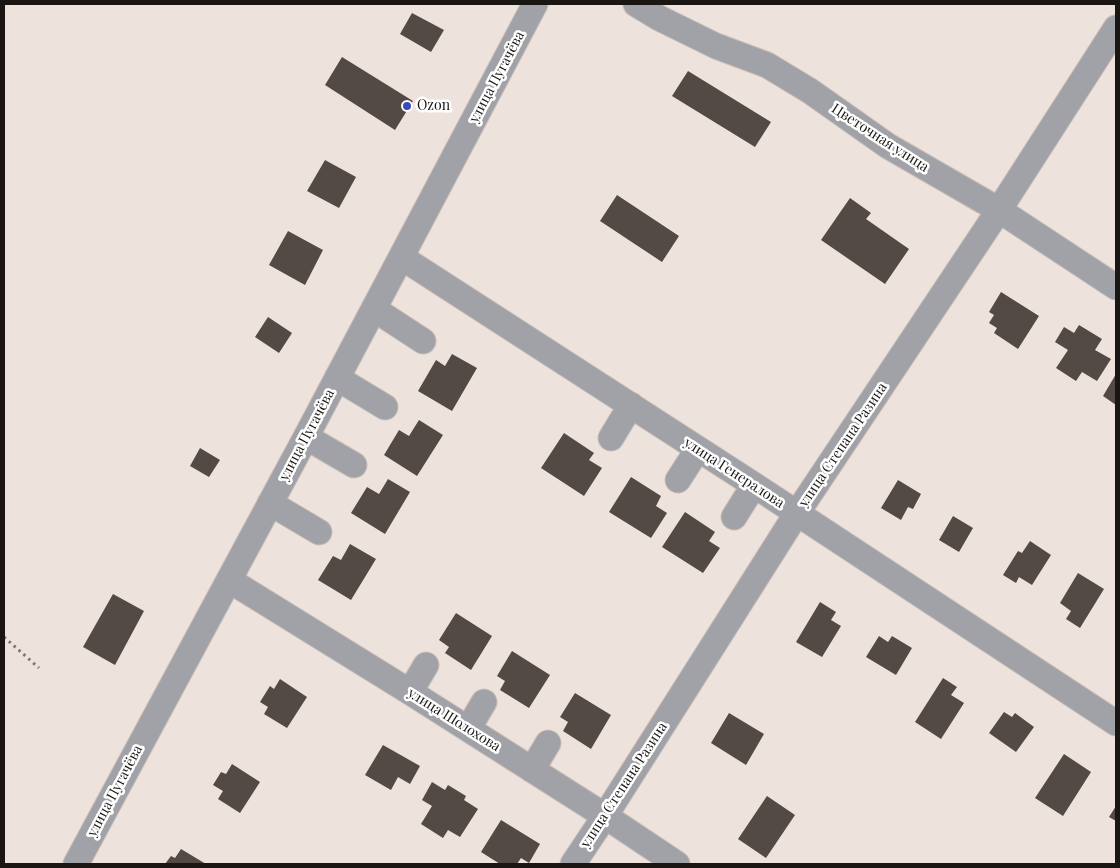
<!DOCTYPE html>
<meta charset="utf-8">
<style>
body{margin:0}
#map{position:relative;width:1120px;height:868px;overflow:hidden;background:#eee2dc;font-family:"Playfair Display",serif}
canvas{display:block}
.frame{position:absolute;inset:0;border:5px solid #1a1614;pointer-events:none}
</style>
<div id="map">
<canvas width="1120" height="868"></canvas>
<div class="frame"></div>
</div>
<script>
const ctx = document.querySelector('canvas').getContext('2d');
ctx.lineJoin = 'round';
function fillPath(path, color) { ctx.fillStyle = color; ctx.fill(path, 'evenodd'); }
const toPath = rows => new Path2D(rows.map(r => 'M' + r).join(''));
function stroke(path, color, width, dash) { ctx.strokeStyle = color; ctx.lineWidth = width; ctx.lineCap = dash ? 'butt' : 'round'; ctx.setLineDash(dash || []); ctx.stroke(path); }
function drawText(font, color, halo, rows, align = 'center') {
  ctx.font = font + ' "Playfair Display",serif'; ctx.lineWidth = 5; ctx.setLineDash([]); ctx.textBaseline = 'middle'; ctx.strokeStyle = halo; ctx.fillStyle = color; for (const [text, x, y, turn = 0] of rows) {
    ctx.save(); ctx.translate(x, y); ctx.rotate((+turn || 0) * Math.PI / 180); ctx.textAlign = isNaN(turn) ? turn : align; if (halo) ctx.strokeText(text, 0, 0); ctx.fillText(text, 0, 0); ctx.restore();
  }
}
fillPath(toPath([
 [412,13,444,30,431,52,400,34],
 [342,57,413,101,395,130,325,85],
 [688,71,771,122,755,147,672,96],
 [325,160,356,177,339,208,307,191],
 [617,195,679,236,662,262,600,221],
 [850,198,871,213,866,219,909,249,885,284,821,240],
 [288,231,323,250,305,285,269,265],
 [1001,292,1039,316,1018,349,994,333,997,328,989,323,994,315,989,312],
 [268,317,292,333,279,353,255,337],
 [1079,325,1102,339,1095,350,1111,359,1097,381,1082,372,1076,381,1056,368,1068,350,1055,342,1064,327,1074,333],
 [452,354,477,368,452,411,418,391,436,360,445,366],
 [1116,374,1116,405,1103,396],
 [419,420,443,435,417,476,384,455,399,430,409,436],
 [564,433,594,453,589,460,602,468,584,496,541,468],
 [200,448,220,460,209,477,190,466],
 [631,477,661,496,656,506,667,513,651,538,609,512],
 [388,479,410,492,385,534,351,513,367,487,379,494],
 [898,480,921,494,913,509,908,507,901,520,881,508],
 [685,512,715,532,709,541,720,548,703,573,662,547],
 [953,516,973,528,959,552,939,540],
 [1030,541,1051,555,1032,585,1019,577,1016,583,1003,575,1018,551,1022,553],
 [350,544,376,559,351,600,318,580,333,556,341,560],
 [1078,573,1104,589,1080,628,1066,619,1071,611,1060,603],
 [113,594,144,611,115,665,83,647],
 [820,602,836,612,831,620,841,626,822,657,796,642],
 [456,613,492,636,471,670,445,653,449,647,439,640],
 [879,636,888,642,892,636,912,648,896,675,866,657],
 [512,651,550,675,529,708,500,690,505,681,497,676],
 [943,678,957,687,951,695,964,703,941,739,915,722],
 [280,679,307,697,287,728,264,714,268,707,260,702,270,686,274,689],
 [575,693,611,715,591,749,563,731,568,722,560,717],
 [1004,712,1012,717,1015,713,1034,727,1016,752,989,733],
 [729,713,764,734,746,765,711,743],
 [383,745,420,766,410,784,398,777,391,790,365,775],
 [1064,754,1091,772,1063,816,1035,798],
 [232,764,260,782,240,813,218,799,223,791,213,785,221,772,226,774],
 [432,782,445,790,448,785,466,796,464,800,478,809,460,837,448,830,443,838,421,824,432,806,422,800],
 [767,796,795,815,766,858,738,839],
 [1116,806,1116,821,1109,817],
 [501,820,540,844,529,863,521,858,517,864,500,864,481,852],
 [181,849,206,864,165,864,171,856,175,858]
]), '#534a45');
const minor = toPath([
 [636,4,659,18,716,46,767,65,810,91,888,146,999,210,1116,287],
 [401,257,754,485,1116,723],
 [374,309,423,341],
 [337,378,385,407],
 [306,437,354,465],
 [611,438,631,405],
 [678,480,698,449],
 [270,503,319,532],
 [734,517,754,485],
 [229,580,410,692,605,816,677,864],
 [410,692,426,665],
 [468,729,484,702],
 [532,770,548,743],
 [76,864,306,437,535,4],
 [573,864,605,816,797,513,999,210,1116,28]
]);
stroke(minor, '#c8bdb8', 27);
stroke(toPath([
 [4,637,39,668]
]), '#7f7773', 3, [2.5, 4]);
stroke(minor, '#a1a2a7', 25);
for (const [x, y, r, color] of [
 [407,106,5,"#3d4abd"]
]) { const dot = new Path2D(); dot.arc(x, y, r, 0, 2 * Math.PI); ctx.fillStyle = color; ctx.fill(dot); stroke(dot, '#fff', 2); }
drawText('14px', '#1a1614', '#fff', [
 ["улица Пугачёва",497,77,-62],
 ["Цветочная улица",880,138,33],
 ["улица Пугачёва",307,435,-62],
 ["улица Степана Разина",843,445,-56],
 ["улица Генералова",734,473,33],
 ["улица Шолохова",454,720,32],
 ["улица Степана Разина",624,785,-57],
 ["улица Пугачёва",115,791,-62]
]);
drawText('14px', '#1a1614', '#fff', [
 ["Ozon",417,106]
], 'left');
</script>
